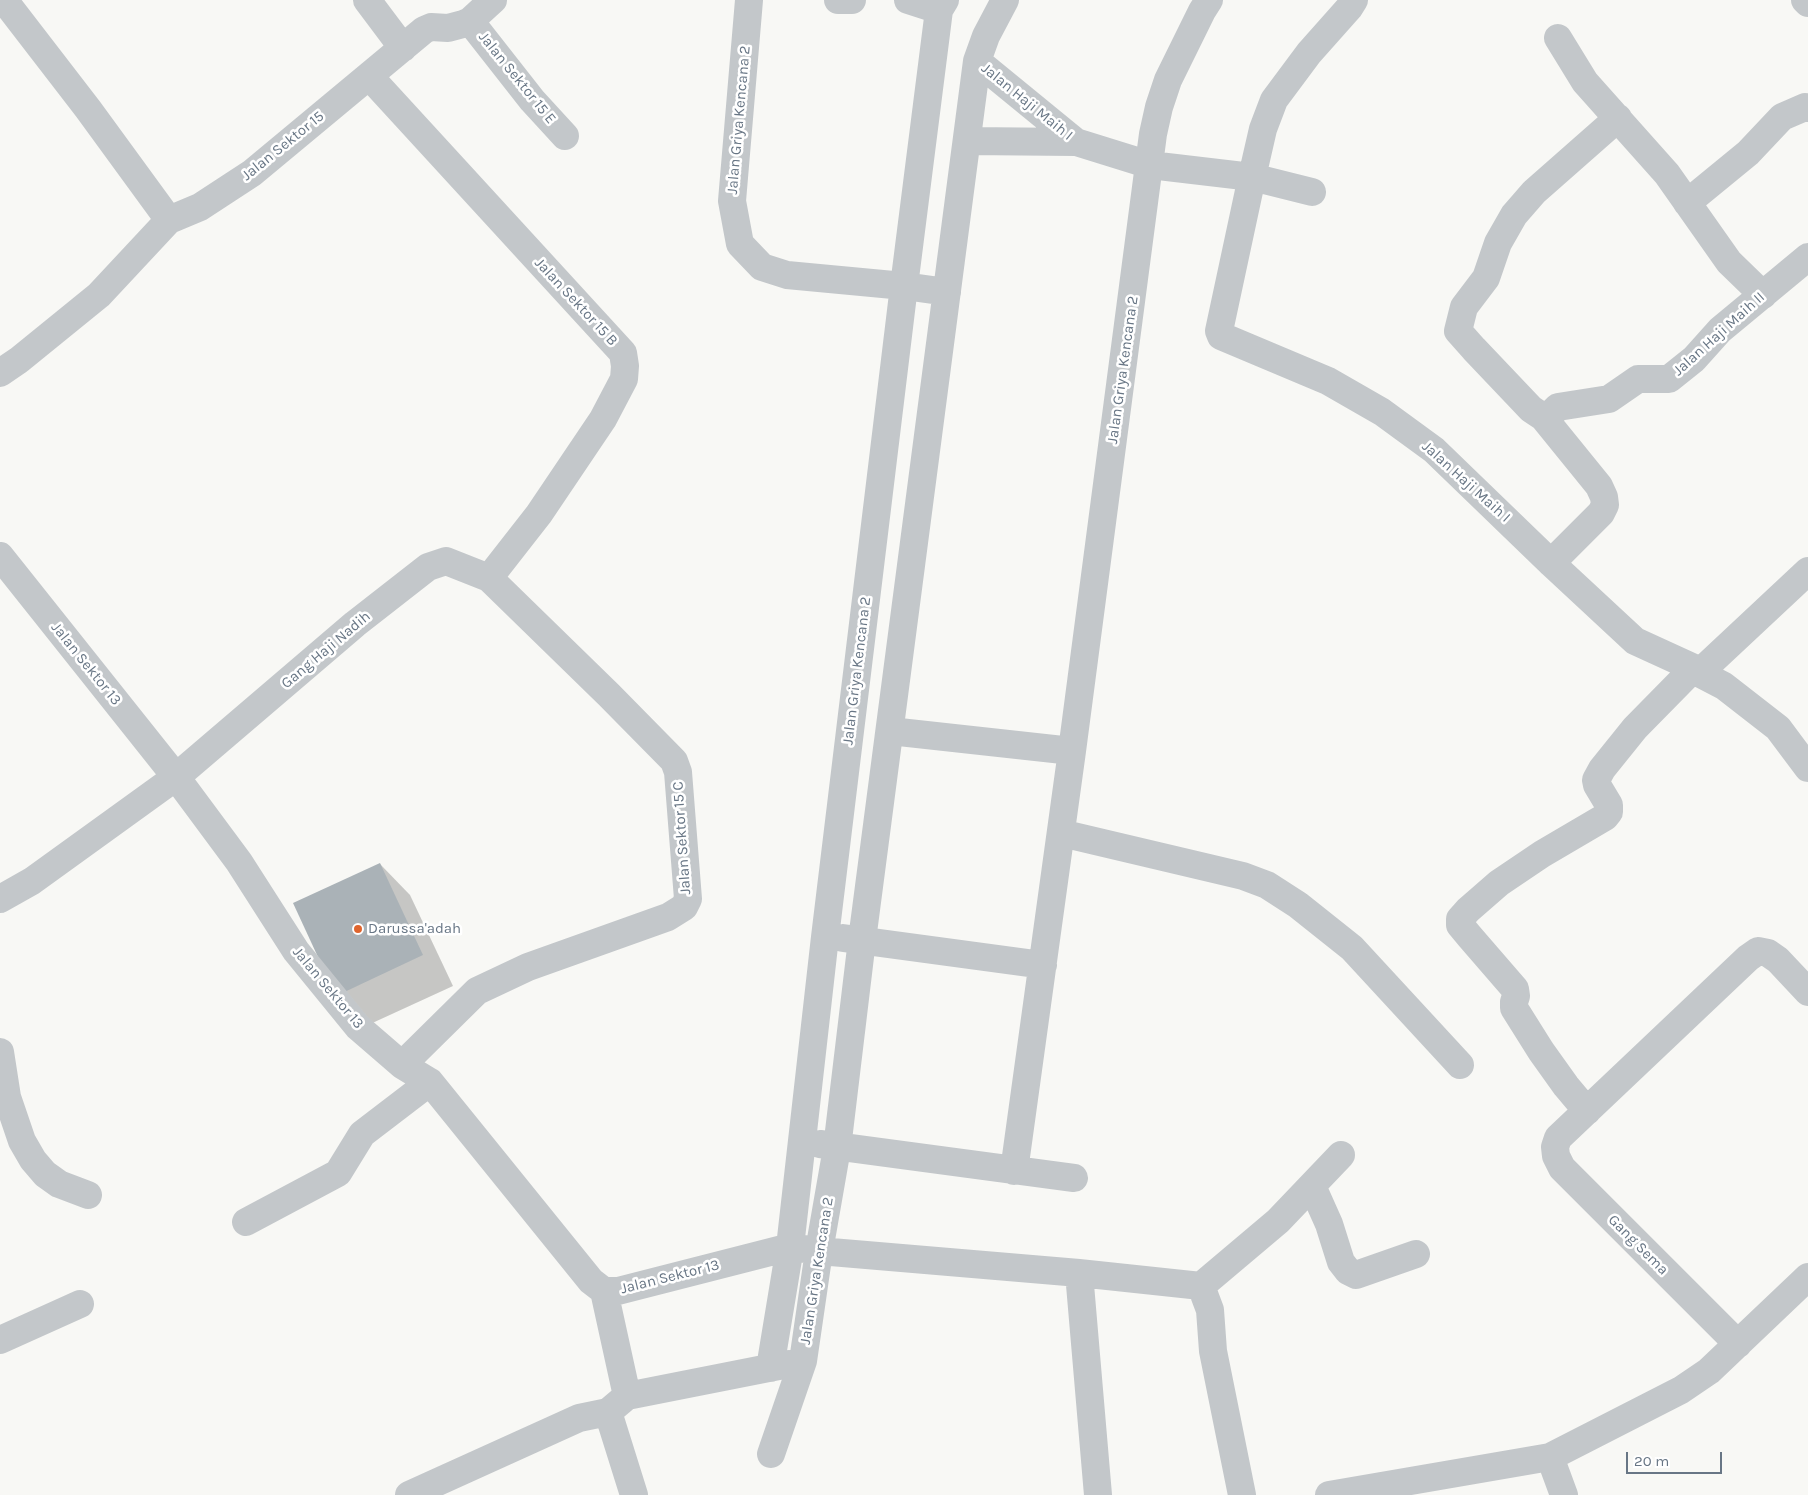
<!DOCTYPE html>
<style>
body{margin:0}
#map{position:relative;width:1808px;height:1495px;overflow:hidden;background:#f8f8f5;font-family:Karla,sans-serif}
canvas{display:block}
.scale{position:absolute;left:1626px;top:1452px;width:96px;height:22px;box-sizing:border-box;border:2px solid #687685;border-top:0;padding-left:6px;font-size:15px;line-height:18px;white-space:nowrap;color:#687685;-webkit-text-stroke:4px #fff;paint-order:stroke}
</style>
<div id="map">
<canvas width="1808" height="1495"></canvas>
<div class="scale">20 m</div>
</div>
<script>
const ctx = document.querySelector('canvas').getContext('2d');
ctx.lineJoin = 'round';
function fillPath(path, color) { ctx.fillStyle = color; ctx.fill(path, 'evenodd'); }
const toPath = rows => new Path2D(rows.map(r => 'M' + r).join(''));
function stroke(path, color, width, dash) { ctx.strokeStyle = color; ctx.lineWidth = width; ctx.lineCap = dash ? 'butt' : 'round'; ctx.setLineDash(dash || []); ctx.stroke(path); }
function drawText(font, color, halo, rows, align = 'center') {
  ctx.font = font + ' Karla,sans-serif'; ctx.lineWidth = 5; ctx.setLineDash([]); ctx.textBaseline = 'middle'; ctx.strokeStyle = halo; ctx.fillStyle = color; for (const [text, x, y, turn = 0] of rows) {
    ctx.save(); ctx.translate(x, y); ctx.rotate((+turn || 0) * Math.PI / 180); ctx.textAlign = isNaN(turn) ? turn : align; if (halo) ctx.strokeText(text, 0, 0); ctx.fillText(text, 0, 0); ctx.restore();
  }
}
fillPath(toPath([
 [380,864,410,895,453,986,368,1025,337,995]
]), '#0003');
fillPath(toPath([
 [380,863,423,955,336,996,293,903]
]), '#aab2b7');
stroke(toPath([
 [4,0,88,109,169,220],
 [367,0,403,48],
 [749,0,732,201,740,244,762,267,787,275,904,286,947,292],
 [838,0,852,0],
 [908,0,939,10],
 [1354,0,1349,8,1309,53,1274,100,1263,129,1252,177,1219,331,1221,336,1328,381,1382,412,1434,450,1551,563,1635,641,1694,668,1699,673,1724,686,1778,728,1808,768],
 [1805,0,1808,3],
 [470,21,532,100,565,136],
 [1558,38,1585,82,1667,174,1729,262,1763,295],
 [369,76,623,353,625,366,624,379,603,419,539,514,489,578],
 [1618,118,1534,192,1514,215,1498,243,1486,278,1464,307,1458,331,1474,349,1531,409,1543,417,1549,416,1558,407,1609,399,1638,379,1669,379,1694,359,1720,330,1808,257],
 [967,141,1076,142,977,61],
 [1076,142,1150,165,1252,177,1312,192],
 [1687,203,1748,153,1782,117,1805,107,1808,108],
 [0,373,19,360,99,295,169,220,200,207,252,173,424,30,431,27,448,28,463,24,470,21,493,0],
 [1543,417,1599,486,1604,497,1605,505,1601,513,1551,563],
 [0,556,176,777,239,862,296,951,358,1027,402,1065,430,1082,591,1281,604,1291,618,1291,790,1247,819,1251,1079,1273,1201,1286,1278,1221,1341,1155],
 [1699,673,1808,571],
 [890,731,1072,751],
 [1061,833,1243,876,1267,885,1298,905,1352,948,1460,1065],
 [0,899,32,881,176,777,355,624,428,567,446,561,489,578,609,695,674,761,678,772,688,899,684,907,668,917,528,967,477,991,402,1065],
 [843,938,1043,965],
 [0,1052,7,1097,22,1141,33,1160,45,1174,59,1184,88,1195],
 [1587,1111,1566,1086,1541,1051,1514,1008,1514,1002,1516,996,1515,989,1470,937,1460,925,1460,919,1468,910,1499,883,1542,854,1605,817,1609,812,1609,805,1597,785,1596,780,1602,769,1635,728,1694,668],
 [820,1144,1074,1178],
 [1014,1171,1072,751,1153,134,1159,107,1168,80,1202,11,1209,0],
 [1312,1186,1329,1224,1341,1262,1348,1271,1356,1275,1416,1254],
 [246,1222,338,1173,362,1134,430,1082],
 [1079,1273,1098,1495],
 [1201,1286,1210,1310,1213,1351,1242,1495],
 [604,1291,627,1396],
 [0,1340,80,1304],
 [1738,1344,1562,1168,1556,1156,1555,1147,1558,1138,1748,958,1758,951,1768,953,1778,960,1808,992],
 [770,1368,790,1247,825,937,904,286,939,10,945,0],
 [608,1412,634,1495],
 [771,1454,803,1361,819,1251,837,1148,862,940,977,61,986,36,1005,0],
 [1550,1457,1564,1495],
 [409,1495,579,1418,608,1412,627,1396,789,1364],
 [1329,1495,1550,1457,1681,1390,1709,1371,1808,1277]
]), '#c3c7ca', 28);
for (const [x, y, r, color] of [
 [358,929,5,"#df652e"]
]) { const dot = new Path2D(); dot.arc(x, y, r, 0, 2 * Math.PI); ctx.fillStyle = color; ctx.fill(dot); stroke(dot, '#fff', 2); }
drawText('15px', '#687685', '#fff', [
 ["Jalan Sektor 15 E",517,78,51],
 ["Jalan Haji Maih I",1027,102,39],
 ["Jalan Griya Kencana 2",739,120,-85],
 ["Jalan Sektor 15",283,146,-39],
 ["Jalan Sektor 15 B",576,302,47],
 ["Jalan Haji Maih II",1719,334,-42],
 ["Jalan Griya Kencana 2",1123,370,-82],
 ["Jalan Haji Maih I",1466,482,42],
 ["Gang Haji Nadih",326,650,-40],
 ["Jalan Sektor 13",86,664,51],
 ["Jalan Griya Kencana 2",857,671,-83],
 ["Jalan Sektor 15 C",682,838,-94],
 ["Jalan Sektor 13",328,988,50],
 ["Gang Sema",1638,1245,45],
 ["Jalan Griya Kencana 2",817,1271,-81],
 ["Jalan Sektor 13",670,1277,-14]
]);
drawText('15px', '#687685', '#fff', [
 ["Darussa'adah",368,929]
], 'left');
</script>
